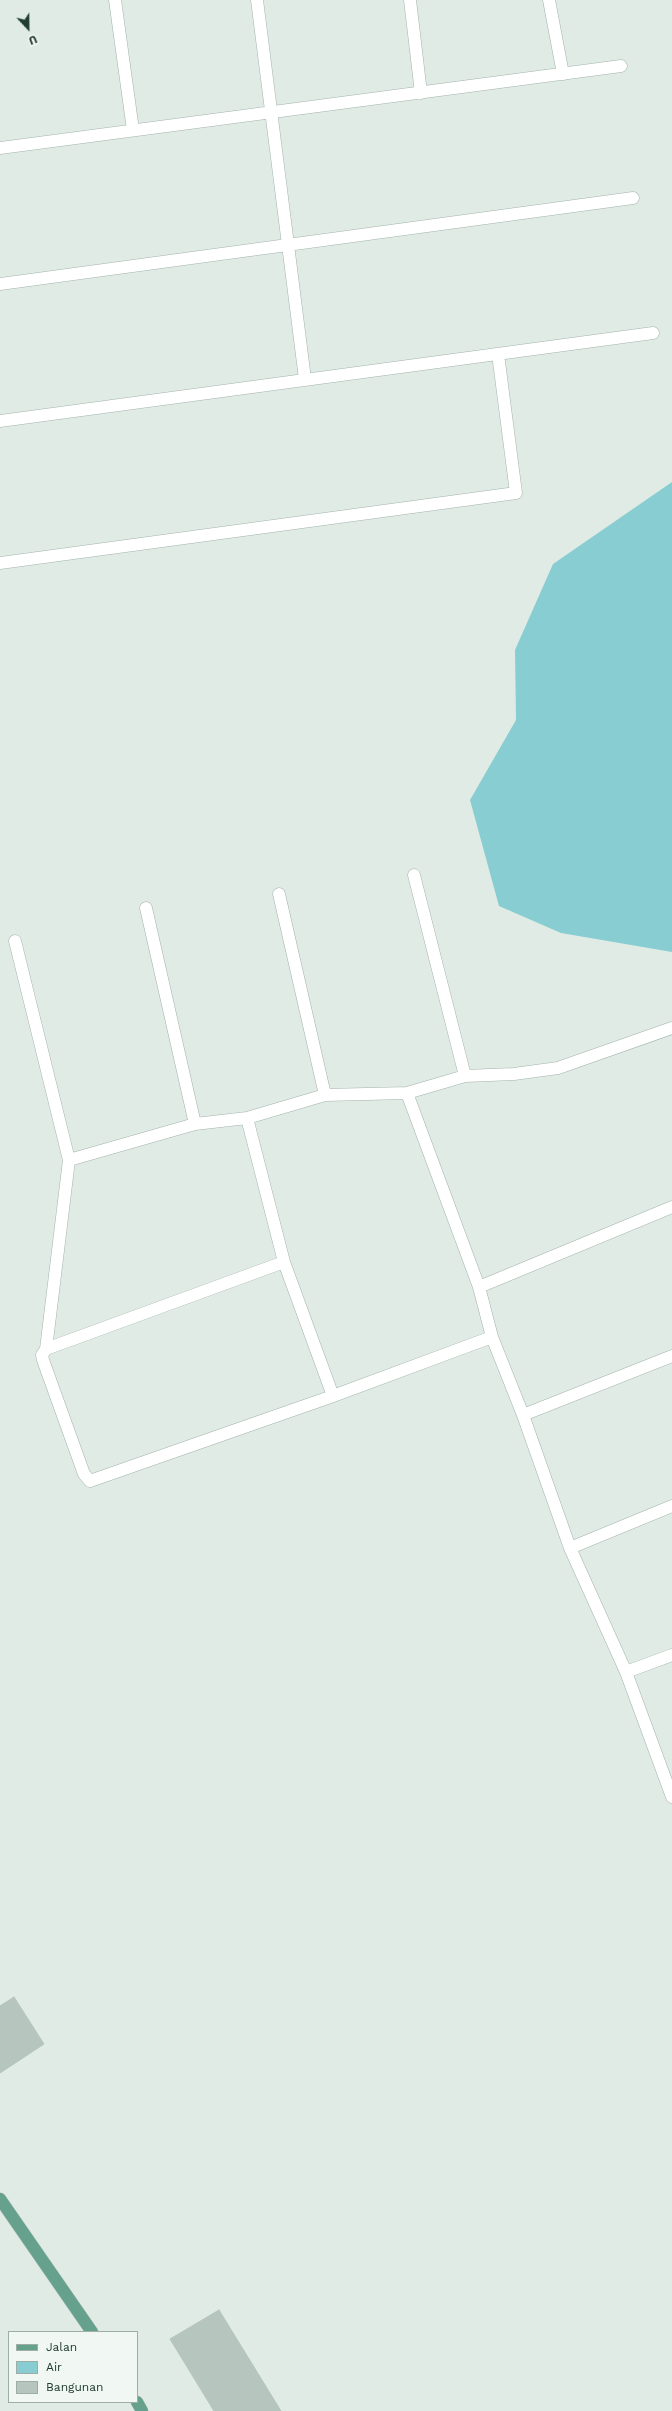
<!DOCTYPE html>
<style>
body{margin:0}
#map{position:relative;width:672px;height:2411px;overflow:hidden;background:#e0ebe5;font-family:"Work Sans",sans-serif}
canvas{display:block}
.legend{position:absolute;left:8px;top:2331px;width:130px;height:72px;box-sizing:border-box;background:#f1f8f4;border:1px solid #9eada6;margin:0;padding:5px 7px;list-style:none;font-size:12px;color:#213c32}
.legend li{display:flex;align-items:center;gap:8px;height:20px}
.legend b{width:20px;border:1px solid #9eada6}
.north{position:absolute;left:8px;top:8px;width:40px;height:40px;-webkit-text-stroke:3px #f1f8f4;paint-order:stroke;rotate:158deg;font-size:11px;font-weight:700;line-height:16px;text-align:center;color:#213c32}
.north::after{content:'';display:block;margin:auto;width:14px;height:18px;background:#213c32;clip-path:polygon(50% 0,100% 100%,50% 72%,0 100%)}
</style>
<div id="map">
<canvas width="672" height="2411"></canvas>
<ul class="legend">
<li><b style="height:5px;background:#65a18c"></b>Jalan</li>
<li><b style="height:11px;background:#88cdd1"></b>Air</li>
<li><b style="height:11px;background:#b6c6be"></b>Bangunan</li>
</ul>
<div class="north">U</div>
</div>
<script>
const ctx = document.querySelector('canvas').getContext('2d');
ctx.lineJoin = 'round';
function fillPath(path, color) { ctx.fillStyle = color; ctx.fill(path, 'evenodd'); }
const toPath = rows => new Path2D(rows.map(r => 'M' + r).join(''));
function stroke(path, color, width, dash) { ctx.strokeStyle = color; ctx.lineWidth = width; ctx.lineCap = dash ? 'butt' : 'round'; ctx.setLineDash(dash || []); ctx.stroke(path); }
fillPath(toPath([
 [672,482,672,952,561,933,499,906,470,800,516,720,515,650,553,564]
]), '#88cdd1');
const building = toPath([
 [14,1997,44,2044,0,2073,0,2006,14,1997],
 [219,2310,281,2411,214,2411,170,2339,219,2310]
]);
fillPath(building, '#b6c6be');
stroke(building, '#b3c5bc', 1);
const minor = toPath([
 [115,0,133,130],
 [257,0,305,379],
 [410,0,421,93],
 [549,0,563,74],
 [0,148,621,66],
 [0,284,633,198],
 [0,421,653,333],
 [0,563,516,493,498,354],
 [414,875,465,1076],
 [279,894,325,1095],
 [146,908,195,1124],
 [15,941,69,1160,195,1124,247,1118,325,1095,407,1093,465,1076,514,1074,558,1068,672,1028],
 [407,1093,479,1287,492,1337,523,1415,570,1548,626,1672,672,1797],
 [247,1118,284,1262,333,1396],
 [284,1262,46,1349,42,1355,43,1360,84,1474,90,1481,333,1396,492,1337],
 [479,1287,672,1207],
 [46,1349,69,1160],
 [523,1415,672,1356],
 [570,1548,672,1506],
 [626,1672,672,1655]
]);
const primary = toPath([
 [0,2199,92,2332],
 [137,2402,142,2411]
]);
stroke(minor, '#a3b3ac', 13);
stroke(primary, '#c1c8c6', 13);
stroke(minor, '#fff', 12);
stroke(primary, '#65a18c', 12);
</script>
